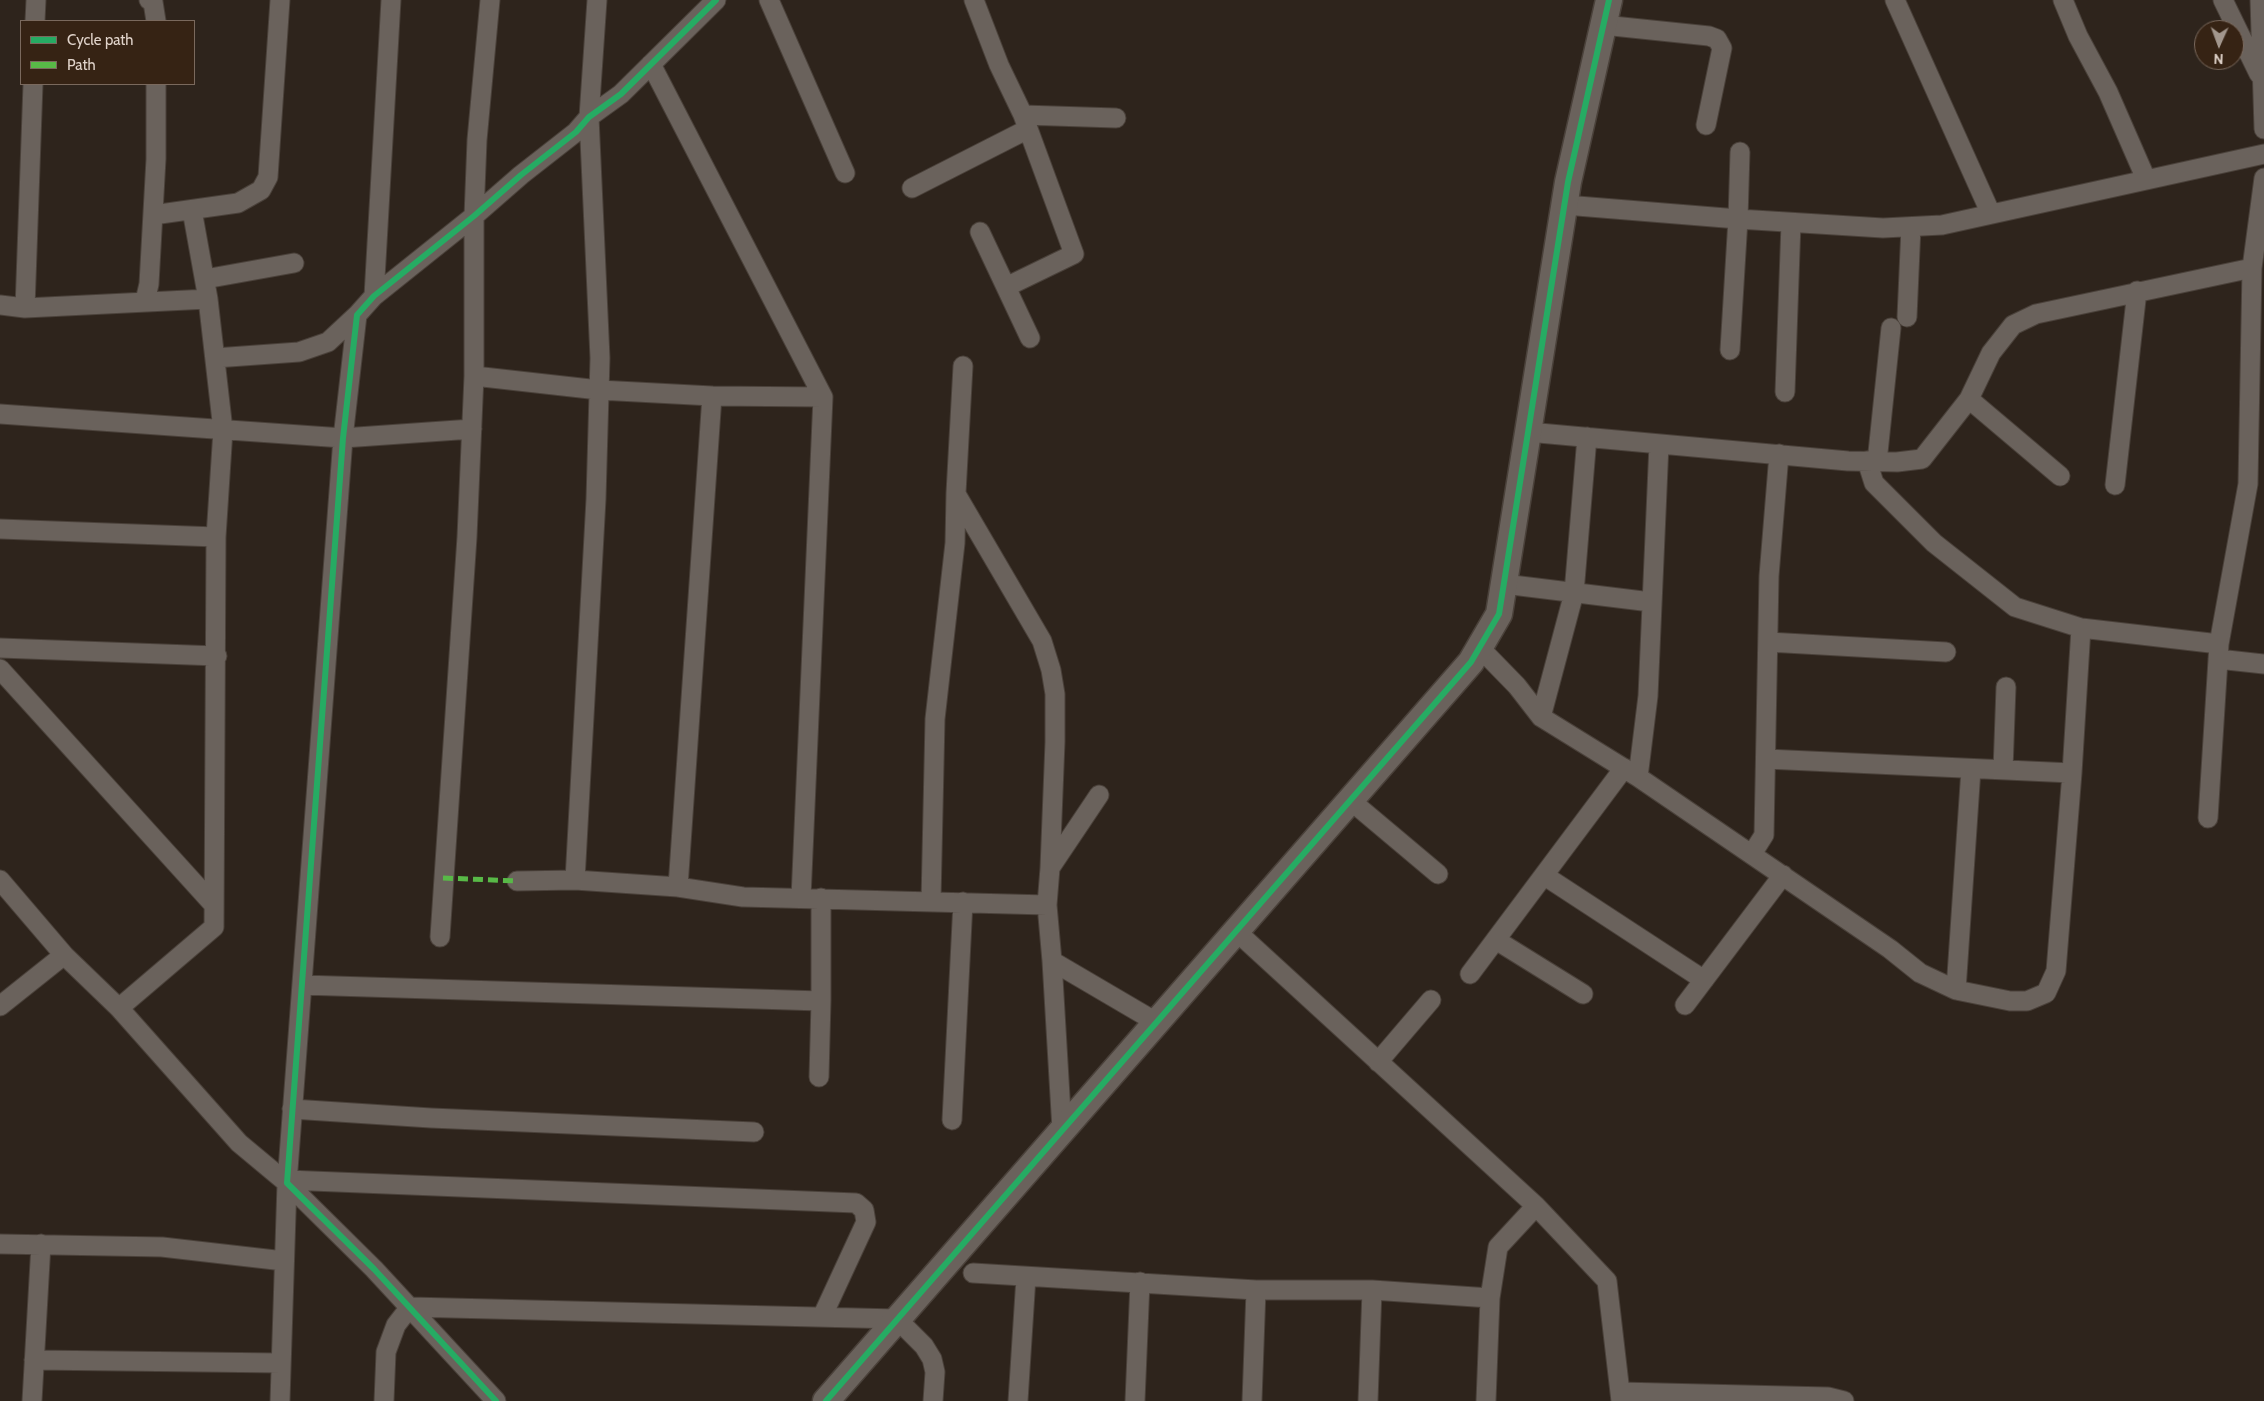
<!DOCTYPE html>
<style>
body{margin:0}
#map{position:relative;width:2264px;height:1401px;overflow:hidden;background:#2e241c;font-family:Cabin,sans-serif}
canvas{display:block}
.legend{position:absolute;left:20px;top:20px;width:175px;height:65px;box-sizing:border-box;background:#362314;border:1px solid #7a695d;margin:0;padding:6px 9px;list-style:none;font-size:15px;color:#e0d3ca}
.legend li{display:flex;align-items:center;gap:10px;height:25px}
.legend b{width:25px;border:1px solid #7a695d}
.north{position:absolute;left:2194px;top:20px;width:50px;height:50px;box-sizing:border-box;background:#362314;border:1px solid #7a695d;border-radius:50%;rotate:182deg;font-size:14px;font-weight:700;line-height:20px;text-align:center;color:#e0d3ca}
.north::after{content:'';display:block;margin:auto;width:18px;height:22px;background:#a2968d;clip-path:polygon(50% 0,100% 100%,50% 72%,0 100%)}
</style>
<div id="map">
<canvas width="2264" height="1401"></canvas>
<ul class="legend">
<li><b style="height:6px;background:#26ab63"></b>Cycle path</li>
<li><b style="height:6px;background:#58b947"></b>Path</li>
</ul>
<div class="north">N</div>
</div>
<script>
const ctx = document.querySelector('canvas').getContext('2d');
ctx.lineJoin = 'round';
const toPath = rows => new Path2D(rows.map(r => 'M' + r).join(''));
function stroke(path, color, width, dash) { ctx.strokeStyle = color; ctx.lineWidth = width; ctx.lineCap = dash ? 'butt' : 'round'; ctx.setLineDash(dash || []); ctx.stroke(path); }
const street = toPath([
 [149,0,153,2,156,21],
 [597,0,589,117,600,358,596,499,575,880,678,887,743,897,1047,905],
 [769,0,845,173],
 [974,0,999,65,1023,115,1116,118],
 [1895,0,1991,214],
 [2063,0,2078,36,2108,92,2146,179],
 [2223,0,2259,74],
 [2260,0,2264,129],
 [35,21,36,0],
 [1603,25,1709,36,1717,39,1722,48,1706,125],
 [651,64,823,397],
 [912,188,1028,129],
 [1565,205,1738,219,1883,228,1942,225,2264,154],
 [153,215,238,203,261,190,268,177,280,0],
 [980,232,1030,338],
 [205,279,294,263],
 [1006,287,1074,254,1023,115],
 [374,296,391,0],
 [145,301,149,284,156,159,156,84],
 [0,305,25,308,208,299],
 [25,308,33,84],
 [1907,317,1911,227],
 [1730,350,1738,219,1740,152],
 [215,358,299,352,328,342,357,315],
 [474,376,599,390,712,396,823,397,801,898],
 [1785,392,1791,223],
 [1969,399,2060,476],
 [0,414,343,438,472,429],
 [1528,432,1848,461,1897,462,1922,459,1969,399,1991,353,2013,325,2036,314,2252,268],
 [1867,461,1874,483,1934,543,2015,607,2081,628,2219,644],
 [1877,462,1891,328],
 [2115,485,2137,291],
 [956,494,1042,641,1051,670,1055,694,1055,742,1050,868],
 [0,529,216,537],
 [1504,584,1651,602],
 [1768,642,1946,652],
 [1479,647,1517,686,1541,717,1638,777,1648,696,1659,444],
 [0,648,217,656],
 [2218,659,2264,664],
 [0,669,214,905],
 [1541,717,1574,593,1587,437],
 [1766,759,2072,773,2081,628],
 [2003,770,2006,687],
 [1638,777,1890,949,1920,973,1956,990,1971,769],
 [1099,795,1050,868,1047,905,1052,961,1156,1022],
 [1350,800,1438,874],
 [2208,818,2219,644,2248,484,2252,268,2264,178],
 [1752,854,1764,835,1769,576,1779,454],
 [1545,876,1704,980],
 [0,880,64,955,0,1006],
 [517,881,575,880],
 [678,887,712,396],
 [931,901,935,719,955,543,956,493,963,366],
 [1236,931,1536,1206],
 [440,937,467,537,474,376,474,216,477,140,490,0],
 [1496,940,1583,994],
 [64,955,119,1008,239,1143,287,1183,280,1401],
 [1052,961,1062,1130],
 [1470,974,1624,768],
 [302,985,821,1001,821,898],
 [1956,990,2010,1001,2027,1001,2046,993,2056,971,2072,773],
 [1685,1005,1783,875],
 [119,1008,214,927,216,537,223,430,208,299,192,210],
 [1378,1062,1431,1000],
 [819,1077,821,1001],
 [292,1109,431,1118,754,1132],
 [952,1120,963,902],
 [287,1180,856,1203,864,1210,866,1222,822,1317],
 [0,1244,162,1247,284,1261],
 [973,1273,1256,1290,1372,1290,1490,1298,1498,1247,1536,1206,1607,1281,1621,1401],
 [410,1307,897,1319,924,1346,932,1359,935,1372,933,1401],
 [34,1360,281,1363],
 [1620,1392,1828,1397,1844,1401],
 [32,1401,41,1244],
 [384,1401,386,1352,396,1325,410,1307],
 [496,1401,374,1269,287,1183,343,438,357,315,374,296,474,216,521,175,576,132,589,117,621,94,716,0],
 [1018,1401,1026,1277],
 [1135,1401,1140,1282],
 [1252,1401,1256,1290],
 [1368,1401,1372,1290],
 [1486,1401,1490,1298]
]);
const secondary = toPath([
 [826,1401,1471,662,1499,614,1568,182,1609,0]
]);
stroke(street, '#4a413a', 21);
stroke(secondary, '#4a413a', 29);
stroke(street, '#6a625c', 19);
stroke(secondary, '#6a625c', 26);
stroke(toPath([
 [443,878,517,881]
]), '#58b947', 5, [10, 5]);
stroke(toPath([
 [496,1401,374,1269,287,1183,343,438,357,315,374,296,474,216,521,175,576,132,589,117,621,94,716,0],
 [826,1401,1471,662,1499,614,1568,182,1609,0]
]), '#26ab63', 6);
</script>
